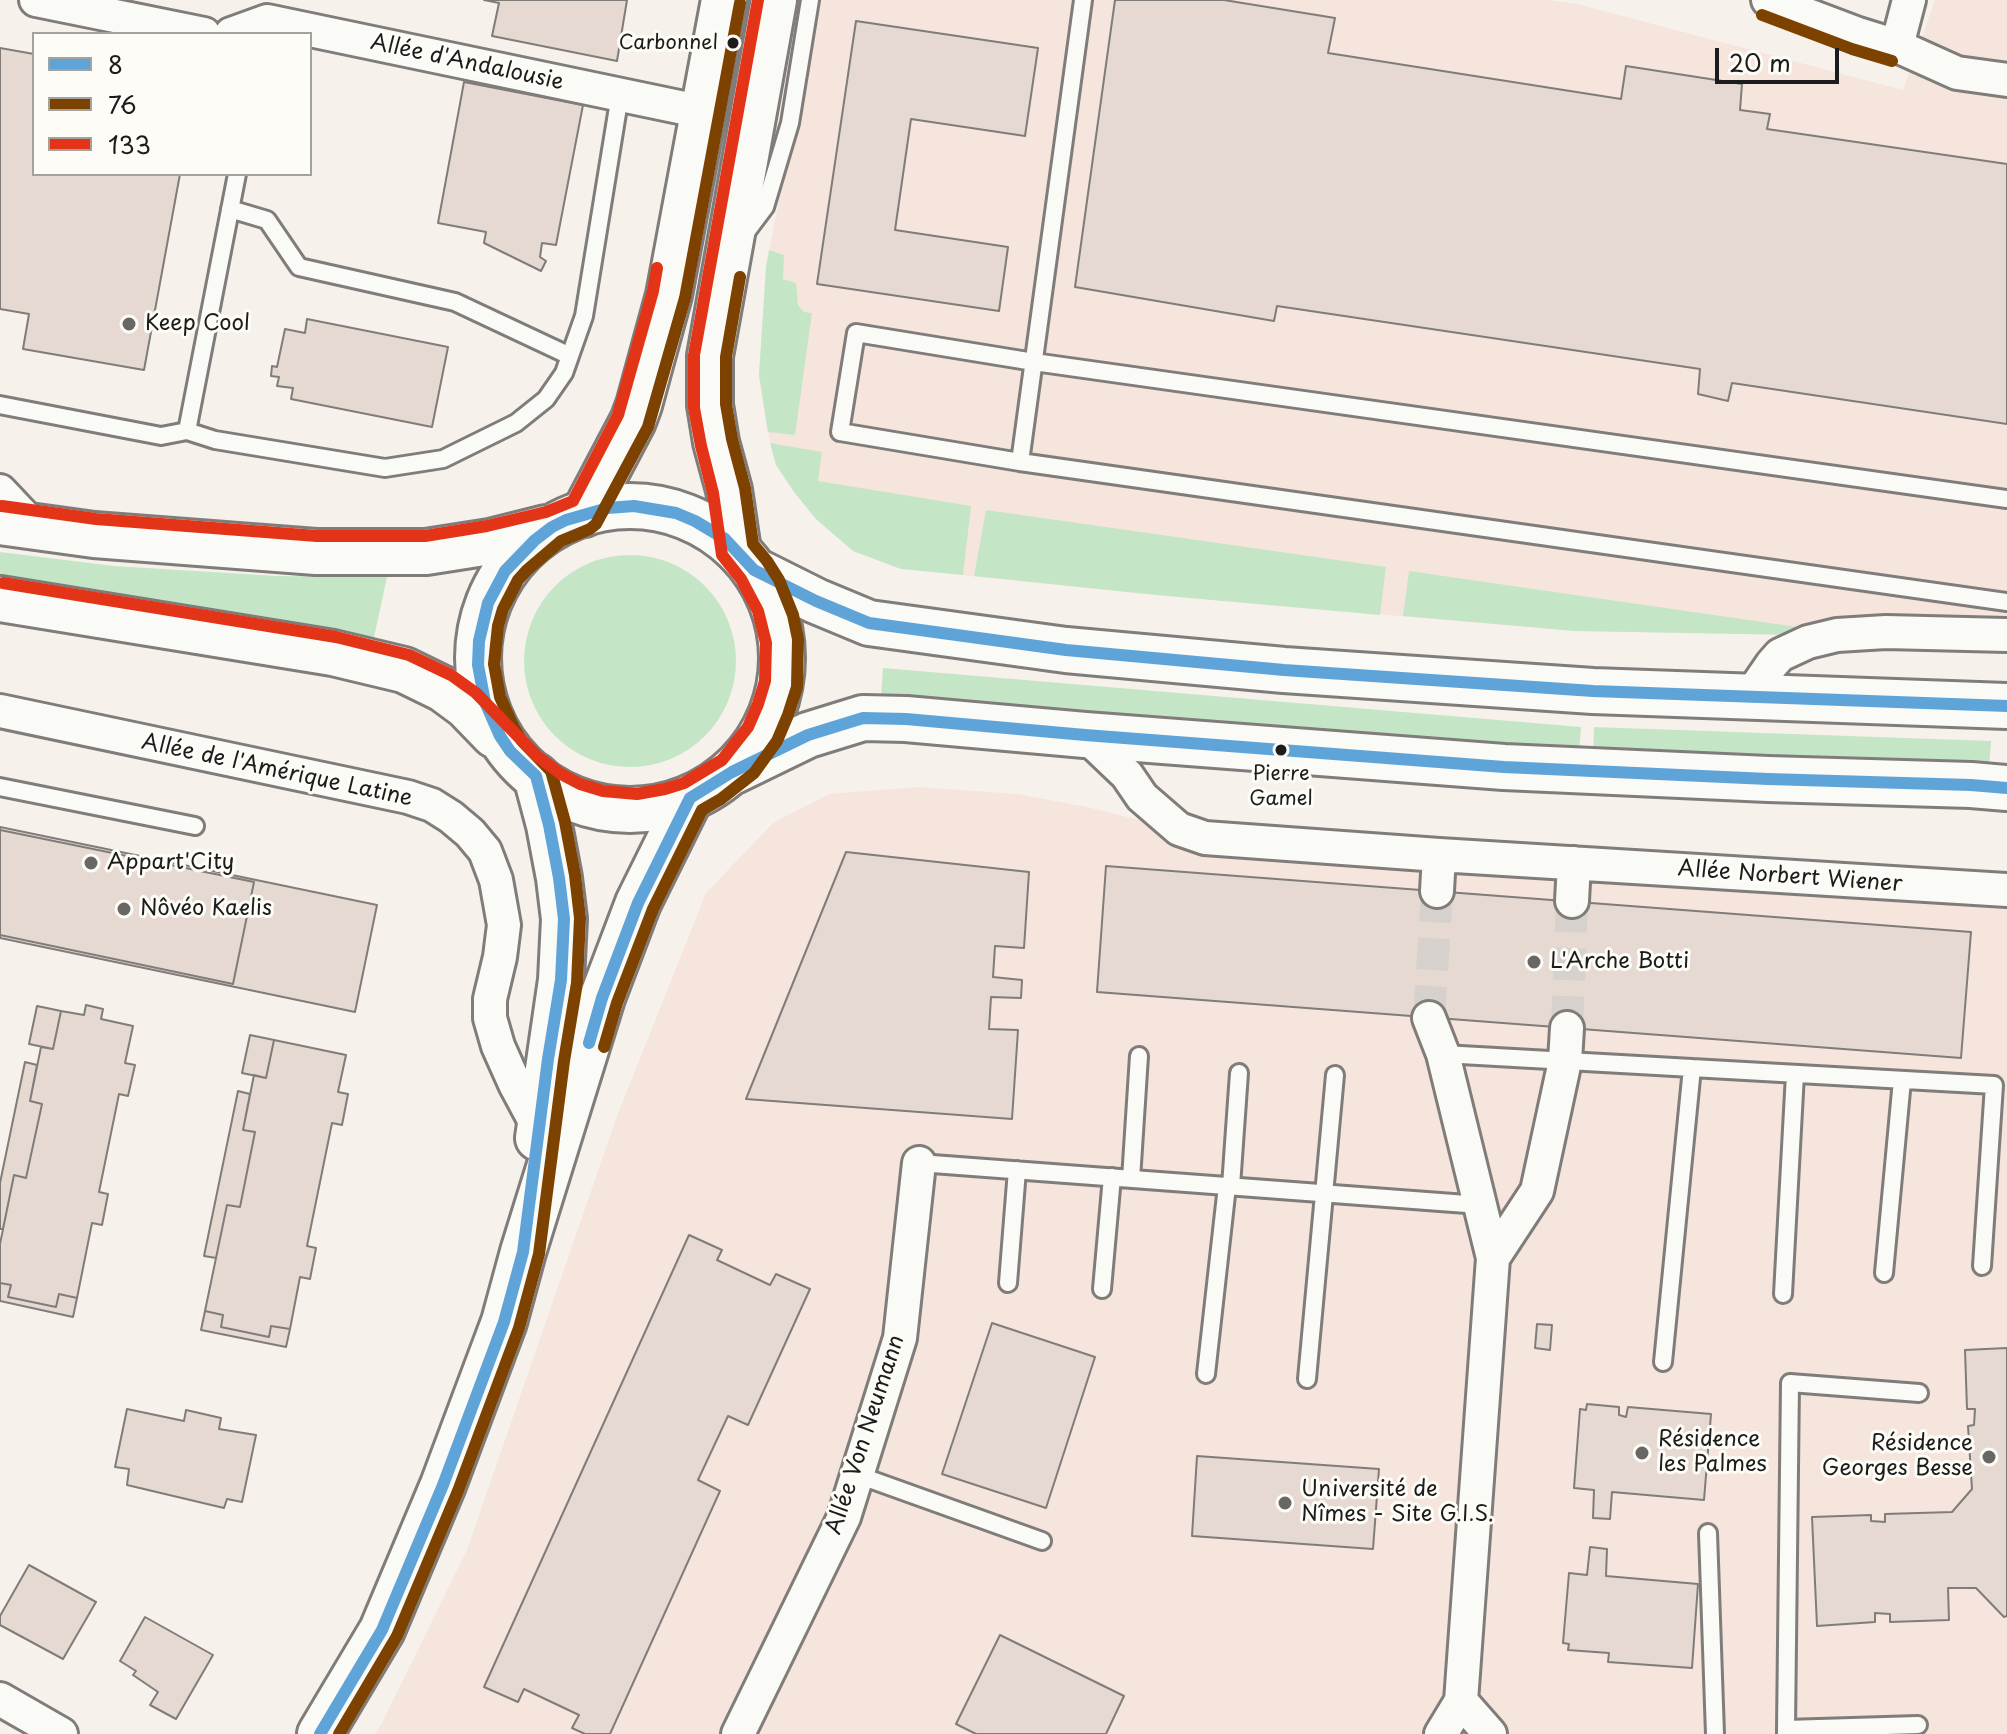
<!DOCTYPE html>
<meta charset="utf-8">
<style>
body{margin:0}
#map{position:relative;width:2007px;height:1734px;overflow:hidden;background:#f7f1ec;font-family:"Playpen Sans",sans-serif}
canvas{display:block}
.legend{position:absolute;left:32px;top:32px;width:280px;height:144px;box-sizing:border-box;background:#fdfcf7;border:2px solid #a3a29f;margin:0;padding:10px 14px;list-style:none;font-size:24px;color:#1c1c1c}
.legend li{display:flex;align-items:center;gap:16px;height:40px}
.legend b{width:40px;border:2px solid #a3a29f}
.scale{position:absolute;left:1715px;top:48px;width:124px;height:36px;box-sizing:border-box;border:4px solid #1c1c1c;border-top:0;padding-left:10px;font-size:24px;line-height:28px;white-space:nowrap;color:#1c1c1c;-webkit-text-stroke:6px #fdfcf7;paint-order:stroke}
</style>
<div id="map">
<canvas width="2007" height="1734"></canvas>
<ul class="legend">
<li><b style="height:10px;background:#5fa4d9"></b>8</li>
<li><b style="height:10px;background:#7e4200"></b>76</li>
<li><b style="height:10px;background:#e43417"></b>133</li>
</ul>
<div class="scale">20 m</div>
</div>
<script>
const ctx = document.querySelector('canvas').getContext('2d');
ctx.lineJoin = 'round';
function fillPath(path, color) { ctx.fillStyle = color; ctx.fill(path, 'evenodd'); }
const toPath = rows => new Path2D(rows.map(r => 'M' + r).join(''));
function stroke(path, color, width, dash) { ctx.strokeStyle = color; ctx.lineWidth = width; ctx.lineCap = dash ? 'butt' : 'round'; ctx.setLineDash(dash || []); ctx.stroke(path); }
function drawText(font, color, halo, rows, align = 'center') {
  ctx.font = font + ' "Playpen Sans",sans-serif'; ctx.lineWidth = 6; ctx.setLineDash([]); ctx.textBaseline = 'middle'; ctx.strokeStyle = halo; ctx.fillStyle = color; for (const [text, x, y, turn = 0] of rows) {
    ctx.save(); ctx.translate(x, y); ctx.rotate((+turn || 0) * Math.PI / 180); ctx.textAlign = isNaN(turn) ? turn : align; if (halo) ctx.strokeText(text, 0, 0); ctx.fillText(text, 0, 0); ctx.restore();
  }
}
fillPath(toPath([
 [818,0,1548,0,1577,4,1903,90,1935,0,2007,0,2007,631,1799,635,1575,631,1156,595,901,569,853,551,816,519,794,492,776,465,766,423,759,375,766,267],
 [918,787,1017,794,1087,807,1139,820,1188,851,1553,879,2007,902,2007,1734,375,1734,381,1725,467,1550,617,1116,706,893,773,823,829,794]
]), '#f5e5dc');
fillPath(toPath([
 [769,250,784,255,783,279,796,283,798,305,804,312,812,313,795,435,768,432,759,375,766,267],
 [770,443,822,452,818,481,971,506,963,575,901,569,853,551,816,519,794,492,776,465],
 [986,510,1386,567,1380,615,1156,595,974,576],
 [0,552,114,566,277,576,387,577,373,642,0,578],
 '524 661a106 106 0 1 1 212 0a106 106 0 1 1-212 0Z',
 [1409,571,1797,627,1799,635,1575,631,1403,616],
 [883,668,1581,727,1579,755,881,697],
 [1594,727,1991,741,1989,769,1593,755]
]), '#c5e6c6');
const building = toPath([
 [484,0,627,0,617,61,492,36,499,3,484,0],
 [1115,0,1224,0,1335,18,1328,53,1621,99,1626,66,1742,84,1740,110,1770,114,1767,129,2007,164,2007,424,1732,383,1728,401,1698,394,1700,369,1277,306,1274,321,1075,287,1115,0],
 [856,21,1038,48,1025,136,911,119,895,230,1008,247,999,311,817,284,856,21],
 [0,48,34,54,34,174,180,174,144,370,23,349,29,314,0,309,0,48],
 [464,82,583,105,556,245,542,243,540,257,546,261,541,271,484,243,486,232,438,223,464,82],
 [307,319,448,347,432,427,291,399,293,388,277,386,279,377,271,376,272,366,277,367,285,329,305,333,307,319],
 [0,827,377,905,355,1012,0,938,0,935,233,984,254,882,0,830,0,827],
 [0,830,254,882,233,984,0,935,0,830],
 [846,852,1029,872,1024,948,995,946,993,977,1022,980,1021,998,991,997,989,1029,1018,1030,1012,1119,746,1099,846,852],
 [1106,866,1971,932,1961,1058,1097,992,1106,866],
 [86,1005,103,1009,101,1019,133,1026,125,1063,135,1065,128,1096,119,1094,99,1192,108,1194,102,1225,92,1223,77,1298,59,1294,56,1307,8,1297,11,1285,0,1283,0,1244,14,1175,26,1178,42,1104,30,1101,41,1047,53,1049,61,1011,84,1015,86,1005],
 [37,1006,61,1011,53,1049,29,1044,37,1006],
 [250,1035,274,1040,266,1078,242,1073,250,1035],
 [274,1040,346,1055,338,1092,348,1094,342,1125,332,1123,307,1246,316,1248,310,1279,300,1277,290,1329,271,1326,269,1337,221,1327,223,1315,205,1311,227,1205,240,1207,255,1132,243,1130,254,1075,266,1078,274,1040],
 [25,1062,37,1065,30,1101,42,1104,26,1178,14,1175,3,1229,0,1229,0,1183,25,1062],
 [238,1091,250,1094,243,1130,255,1132,240,1207,227,1205,216,1258,204,1256,238,1091],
 [689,1235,722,1250,717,1260,770,1285,776,1274,810,1289,748,1425,728,1416,698,1480,720,1491,610,1734,585,1734,572,1728,579,1715,524,1689,518,1702,484,1687,689,1235],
 [0,1283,11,1285,8,1297,56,1307,59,1294,77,1298,73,1317,0,1301,0,1283],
 [205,1311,223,1315,221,1327,269,1337,271,1326,290,1329,286,1347,201,1330,205,1311],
 [992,1323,1095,1357,1046,1508,942,1474,992,1323],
 [1537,1324,1552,1325,1550,1350,1535,1348,1537,1324],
 [2007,1348,2007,1616,2004,1617,1976,1588,1948,1588,1949,1620,1890,1622,1890,1614,1875,1613,1875,1622,1817,1626,1812,1517,1871,1515,1871,1521,1885,1522,1885,1514,1952,1512,1972,1489,1968,1426,1974,1425,1975,1409,1967,1409,1965,1350,2007,1348],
 [1587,1404,1619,1407,1619,1415,1626,1417,1628,1407,1711,1414,1704,1500,1612,1492,1610,1519,1593,1518,1594,1490,1574,1488,1580,1409,1586,1410,1587,1404],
 [127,1409,184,1421,186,1410,221,1418,219,1429,256,1435,242,1502,227,1499,224,1508,127,1485,129,1469,115,1467,127,1409],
 [1197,1456,1379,1469,1373,1549,1192,1536,1197,1456],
 [1590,1547,1607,1549,1606,1576,1698,1584,1692,1668,1608,1662,1609,1653,1568,1650,1569,1644,1563,1643,1569,1573,1587,1575,1590,1547],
 [29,1565,96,1602,63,1659,0,1625,0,1616,29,1565],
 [145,1617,213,1655,176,1719,150,1705,158,1692,133,1675,136,1671,120,1661,145,1617],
 [1000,1635,1124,1696,1106,1734,976,1734,956,1724,1000,1635]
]);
fillPath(building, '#e6d9d2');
stroke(building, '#7f7c7a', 2);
stroke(toPath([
 [1429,1018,1437,891],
 [1567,1028,1572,901]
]), '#d6d1cd', 32, [32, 16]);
const lane = toPath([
 [1083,0,1020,462,2007,602],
 [230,209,267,220,299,267,455,302,570,356],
 [744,235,765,207,790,123,810,0],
 [0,405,161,436,187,431,215,440,385,468,443,459,516,423,546,399,564,373,584,316,620,95],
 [187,431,237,174],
 [1020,462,840,432,856,333,1034,362,2007,499],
 [0,787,195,826],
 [1443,1054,1994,1085,1982,1266],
 [919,1163,1480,1205],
 [1131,1179,1139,1056],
 [1231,1186,1239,1073],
 [1884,1273,1902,1080],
 [1008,1283,1017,1170],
 [1102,1289,1112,1177],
 [1783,1294,1795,1074],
 [1663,1362,1692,1068],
 [1206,1374,1227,1186],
 [1307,1379,1335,1075],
 [858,1475,1042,1541],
 [1708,1533,1715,1734],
 [1786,1729,1790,1383,1919,1393],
 [1786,1734,1786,1729,1918,1725]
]);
const street = toPath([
 [36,0,204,34],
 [1768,0,1858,34,1897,46,1957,73,2007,80],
 [231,34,267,21,703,112],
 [1897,46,1909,0],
 [0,491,33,526],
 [1750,696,1772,664,1780,655,1808,642,1837,635,1886,632,2007,635],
 [0,711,408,797,432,805,451,817,470,833,485,851,496,880,504,925,500,957,490,999,490,1018,498,1046,515,1084,539,1129],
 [1085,735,1127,775,1142,797,1179,829,1205,838,1439,855,2007,890],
 [1437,891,1439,855],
 [1572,901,1574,863],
 [1429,1018,1443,1054,1493,1258,1461,1701,1441,1734],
 [1493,1258,1537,1191,1565,1061,1567,1028],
 [0,1699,61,1734],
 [1461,1701,1490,1734],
 [738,1734,844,1517,900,1338,919,1163]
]);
const secondary = toPath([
 [584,514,633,421,639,405,669,295,724,0],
 [738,551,729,490,716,442,710,405,710,356,774,0],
 [536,776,549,825,559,878,564,919,561,980,538,1138],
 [320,1734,382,1630,443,1485,504,1322,523,1252,602,998,638,903,690,798]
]);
const primary = toPath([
 '478 658a152 152 0 1 1 304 0a152 152 0 1 1-304 0Z',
 [0,522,94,535,316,552,426,552,490,542,546,528],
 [754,570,816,601,869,623,1066,650,1284,670,1593,691,2007,706],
 [0,599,333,653,404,670,443,689,466,706,494,735],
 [732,772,808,735,863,718,906,719,1085,735,1504,767,1768,779,1971,785,2007,788]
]);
stroke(lane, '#7f7c7a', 22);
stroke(street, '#7f7c7a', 38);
stroke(secondary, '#7f7c7a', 50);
stroke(primary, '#7f7c7a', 50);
stroke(lane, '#fafaf7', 16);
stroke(street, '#fafaf7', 32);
stroke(secondary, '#fafaf7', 44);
stroke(primary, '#fafaf7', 44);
stroke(toPath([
 [589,1043,602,998,638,903,690,798,732,772,808,735,863,718,906,719,1085,735,1504,767,1768,779,1971,785,2007,788],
 [320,1734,382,1630,443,1485,504,1322,523,1252,548,1059,561,980,564,919,559,878,549,825,536,776,510,751,500,736,485,702,478,665,479,641,488,603,505,571,535,540,552,527,566,520,608,508,634,506,676,513,695,521,725,539,754,570,816,601,869,623,1066,650,1284,670,1593,691,2007,706]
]), '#5fa4d9', 12);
stroke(toPath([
 [1762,15,1852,49,1892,61],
 [604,1047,617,1003,653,909,702,810,721,799,754,773,777,741,788,715,797,687,798,639,793,615,779,580,767,561,753,544,745,488,732,439,726,404,726,357,740,277],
 [339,1734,397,1636,458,1491,519,1328,539,1254,564,1061,577,983,580,918,575,875,565,822,551,771,522,741,514,728,500,697,494,664,498,626,503,609,518,580,527,570,561,541,590,529,596,524,648,427,685,298,740,3]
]), '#7e4200', 12);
stroke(toPath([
 [2,506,96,519,317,536,425,536,487,526,546,512,573,501,618,415,653,291,657,268],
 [3,583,336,637,409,655,451,675,476,693,537,756,561,774,580,784,603,791,637,794,665,789,684,783,722,760,748,727,758,704,765,681,766,643,758,611,741,579,722,555,713,493,701,446,694,408,694,355,758,0]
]), '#e43417', 12);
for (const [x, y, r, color] of [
 [733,43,7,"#1c1c1c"],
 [129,324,8,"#696765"],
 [1281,750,7,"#1c1c1c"],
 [91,863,8,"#696765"],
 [124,909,8,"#696765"],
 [1534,962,8,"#696765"],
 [1642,1453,8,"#696765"],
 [1989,1457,8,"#696765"],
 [1285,1503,8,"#696765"]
]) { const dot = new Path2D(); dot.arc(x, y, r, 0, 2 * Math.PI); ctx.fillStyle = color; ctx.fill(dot); stroke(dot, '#fdfcf7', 3); }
drawText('20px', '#1c1c1c', '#fdfcf7', [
 ["Carbonnel",718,43],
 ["Pierre",1281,774,"center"],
 ["Gamel",1281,799,"center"]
], 'right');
drawText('22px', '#1c1c1c', '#fdfcf7', [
 ["Allée d'Andalousie",467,63,12],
 ["Allée de l'Amérique Latine",277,771,12],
 ["Allée Norbert Wiener",1790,877,4],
 ["Allée Von Neumann",866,1435,-72]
]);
drawText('22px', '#1c1c1c', '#fdfcf7', [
 ["Keep Cool",145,324],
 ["Appart'City",107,863],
 ["Nôvéo Kaelis",140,909],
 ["L'Arche Botti",1550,962],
 ["Résidence",1658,1440],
 ["les Palmes",1658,1465],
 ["Résidence",1973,1444,"right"],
 ["Georges Besse",1973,1469,"right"],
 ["Université de",1301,1490],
 ["Nîmes - Site G.I.S.",1301,1515]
], 'left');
</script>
